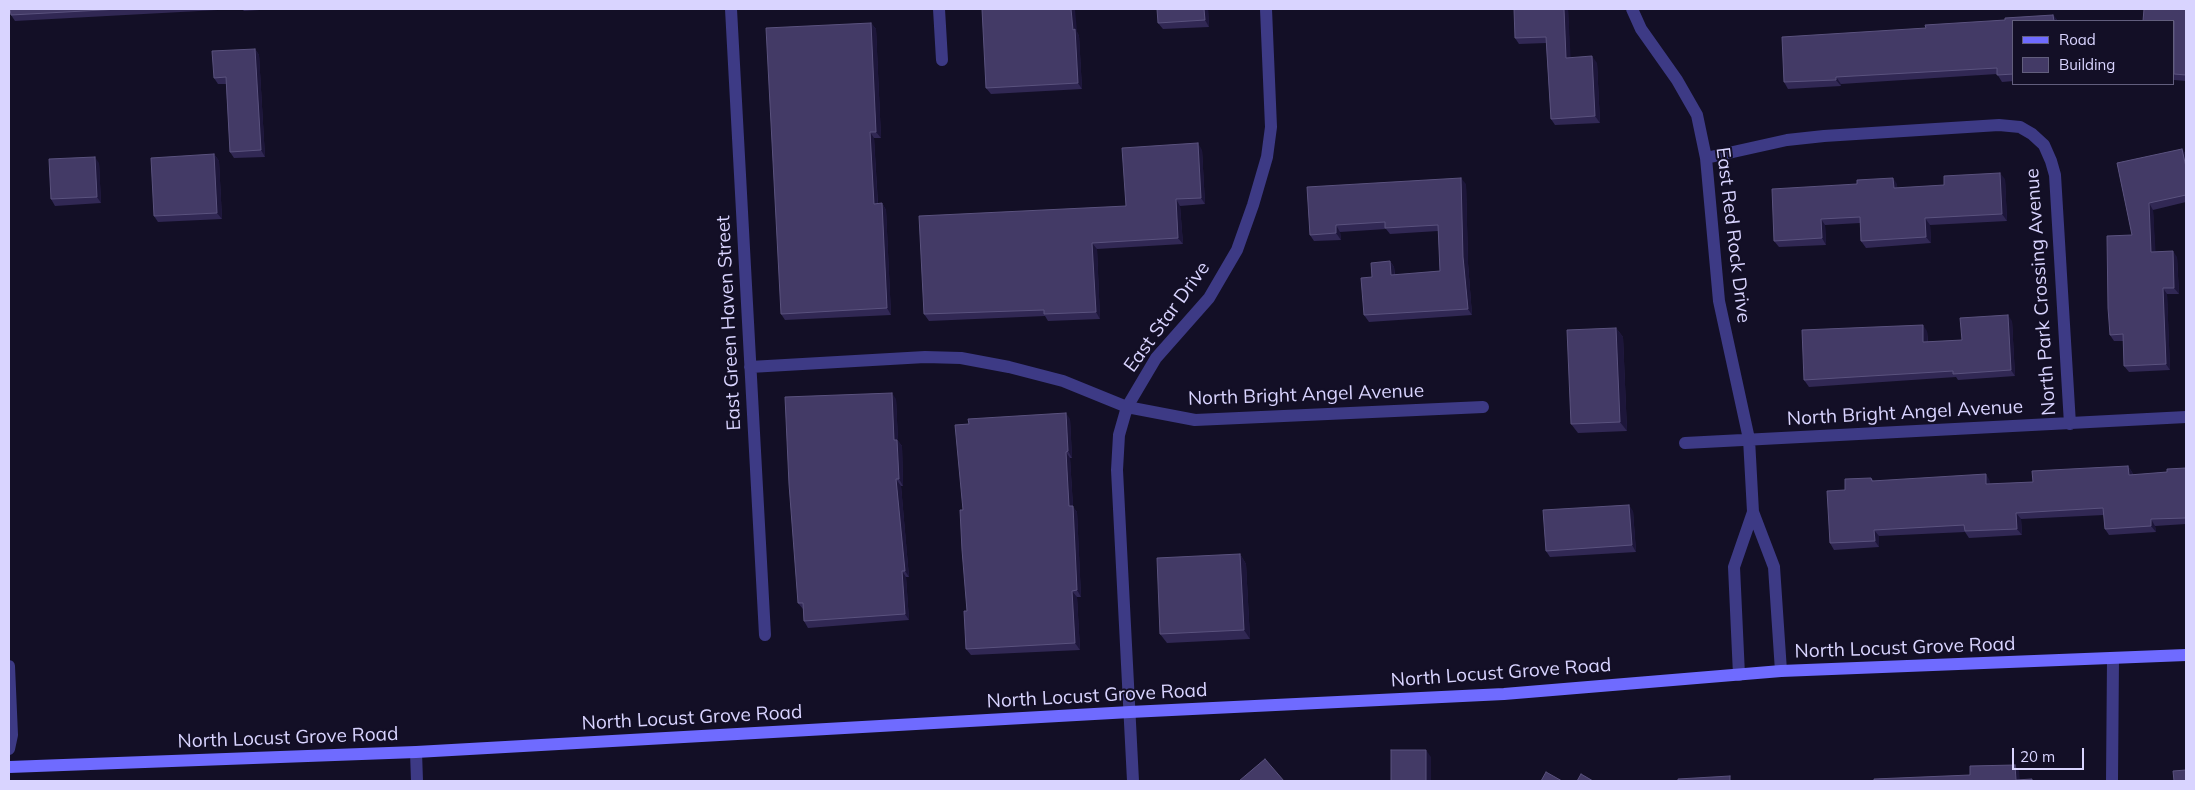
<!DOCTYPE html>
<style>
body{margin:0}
#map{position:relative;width:2195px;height:790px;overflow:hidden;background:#130f26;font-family:Mulish,sans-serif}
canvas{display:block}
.frame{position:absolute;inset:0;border:10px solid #d9d4ff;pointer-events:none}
.legend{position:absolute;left:2012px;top:20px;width:162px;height:65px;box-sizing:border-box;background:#130f26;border:1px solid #625e7d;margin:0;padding:6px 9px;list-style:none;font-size:15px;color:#d9d4ff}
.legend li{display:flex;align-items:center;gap:10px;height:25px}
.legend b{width:25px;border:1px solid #625e7d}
.scale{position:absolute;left:2012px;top:748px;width:72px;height:22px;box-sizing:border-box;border:2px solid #d9d4ff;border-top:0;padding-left:6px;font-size:15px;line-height:18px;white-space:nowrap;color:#d9d4ff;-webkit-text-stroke:4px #130f26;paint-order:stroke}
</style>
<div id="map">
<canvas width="2195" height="790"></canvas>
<div class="frame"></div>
<ul class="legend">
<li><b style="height:6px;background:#6f6bff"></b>Road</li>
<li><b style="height:14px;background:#433a66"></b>Building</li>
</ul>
<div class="scale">20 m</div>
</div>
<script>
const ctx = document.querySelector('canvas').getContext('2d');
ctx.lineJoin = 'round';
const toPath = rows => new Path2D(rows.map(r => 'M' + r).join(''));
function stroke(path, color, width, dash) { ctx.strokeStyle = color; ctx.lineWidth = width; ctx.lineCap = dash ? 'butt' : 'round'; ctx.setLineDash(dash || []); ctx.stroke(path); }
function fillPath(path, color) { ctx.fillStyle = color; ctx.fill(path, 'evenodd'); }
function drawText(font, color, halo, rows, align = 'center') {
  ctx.font = font + ' Mulish,sans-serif'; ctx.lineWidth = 4; ctx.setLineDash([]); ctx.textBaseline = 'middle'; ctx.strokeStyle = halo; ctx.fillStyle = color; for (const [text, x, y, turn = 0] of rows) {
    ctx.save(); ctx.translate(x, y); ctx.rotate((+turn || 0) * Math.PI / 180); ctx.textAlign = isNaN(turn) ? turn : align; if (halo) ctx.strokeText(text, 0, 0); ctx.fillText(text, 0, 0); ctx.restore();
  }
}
stroke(toPath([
 [731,9,765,635],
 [939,9,942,60],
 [1632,9,1641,29,1677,80,1697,115,1706,158,1719,301,1749,439,1753,512,1774,567,1781,671],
 [1706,158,1787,140,1824,136,1999,125,2020,127,2032,134,2044,145,2051,161,2055,175,2070,424],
 [750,367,925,357,961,358,1009,367,1063,381,1127,407,1195,420,1483,407],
 [1685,443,2186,417],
 [9,666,12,735,9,749],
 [1739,675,1734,567,1753,512],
 [416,752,417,781],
 [1133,781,1117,470,1119,435,1127,407,1156,358,1209,298,1237,250,1253,205,1267,157,1271,127,1266,9],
 [2112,781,2113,659]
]), '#3d3a85', 12);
stroke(toPath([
 [9,767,416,752,1130,712,1504,694,1781,671,2186,655]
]), '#6f6bff', 12);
fillPath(toPath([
 [10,9,236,9,15,21,11,15],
 [242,9,275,9,244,11],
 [301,9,324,9,302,10],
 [1208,9,1209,27,1163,29,1158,23],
 [1568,9,1570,58,1597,63,1600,123,1555,125,1551,119,1546,43,1519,44,1515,38],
 [2162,9,2186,9,2186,81,2174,80,2174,21],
 [2053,15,2058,21,2014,21,2014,81,2002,82,1997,74,1841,84,1841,86,1788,89,1784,82,1926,28],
 [871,23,876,29,881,138,874,138,878,204,882,203,886,210,891,315,785,320,781,314],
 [1077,32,1079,36,1082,89,991,94,986,88],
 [255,49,259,55,265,157,234,158,230,152,226,84,218,84,214,78],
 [2182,149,2186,154,2186,202,2153,210,2155,252,2177,257,2179,294,2167,294,2170,370,2129,372,2124,366,2123,341,2114,341,2110,335,2132,235,2117,163],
 [1202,150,1205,204,1180,206,1183,244,1097,249,1100,319,1048,321,1045,316,929,321,924,314,1126,206],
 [214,154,219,161,222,219,158,222,154,216],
 [99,163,101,203,55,206,51,199],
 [2005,179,2007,221,1930,225,1931,243,1866,248,1861,241,1860,223,1825,225,1826,245,1779,247,1774,241,1897,184,1897,188,1944,185],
 [1466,184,1468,263,1472,315,1369,322,1364,315,1372,277,1390,261,1394,267,1395,275,1440,271,1438,231,1390,234,1386,229,1340,232,1341,240,1314,241,1310,235,1307,187],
 [2012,321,2015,376,1958,380,1956,377,1809,387,1804,380,1927,331,1928,342,1962,340],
 [1616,328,1623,337,1627,431,1578,433,1571,424],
 [896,399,898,441,902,446,903,486,901,486,909,577,906,577,909,620,808,628,804,621,803,609,798,603],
 [1070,419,1072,458,1070,458,1073,507,1077,512,1081,597,1077,597,1080,650,971,655,966,649,967,611,963,510,969,424],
 [2128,466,2132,472,2133,475,2167,472,2186,468,2186,524,2155,526,2156,532,2109,535,2105,529,2104,515,2021,519,2022,535,1969,538,1965,532,1879,536,1879,547,1834,550,1830,543,1845,490,1871,478,1874,481,1990,481,1990,484,2033,482],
 [1633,511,1636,552,1550,557,1546,551],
 [1240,554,1246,564,1250,639,1167,643,1160,634]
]), '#312854');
fillPath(toPath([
 [1071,9,1075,9,1077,32,1079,36,1082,89,1078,83],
 [1204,9,1208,9,1209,27,1205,20],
 [1564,9,1568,9,1571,64,1566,58],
 [2053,15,2058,21,2054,21],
 [871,23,876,29,881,138,876,132],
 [255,49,259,55,265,157,261,150],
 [1592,56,1597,63,1600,123,1595,116],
 [1836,77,1841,84,1841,86,1836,80],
 [870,132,874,138,878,210,874,204],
 [1198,143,1202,150,1205,204,1201,198],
 [2182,149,2186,154,2186,167],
 [214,154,219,161,222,219,217,213],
 [95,157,99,163,101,203,97,197],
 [2000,173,2005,179,2007,221,2002,214],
 [1461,178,1466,184,1468,263,1472,315,1468,309,1463,257],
 [1893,178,1897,184,1898,195,1894,188],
 [1176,199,1180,206,1183,244,1178,238],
 [882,203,886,210,891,315,887,308],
 [2149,203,2153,210,2156,258,2151,252],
 [1925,218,1930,225,1931,243,1926,237],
 [1821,219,1825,225,1826,245,1822,238],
 [1336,225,1340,232,1341,240,1336,233],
 [1092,243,1097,249,1100,319,1096,312],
 [2173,251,2177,257,2179,294,2174,288],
 [1390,261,1394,267,1395,282,1391,275],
 [2163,288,2167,294,2170,370,2166,364],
 [2008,315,2012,321,2015,376,2011,370],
 [1923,325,1927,331,1928,348,1923,342],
 [1616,328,1623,337,1627,431,1620,422],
 [892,393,896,399,898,441,902,446,903,486,899,479,894,440],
 [1066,413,1070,419,1072,458,1068,451],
 [1066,452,1070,458,1073,507,1077,512,1081,597,1077,590,1069,506],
 [2128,466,2132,472,2133,481,2129,475],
 [1986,474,1990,481,1990,491,1986,484],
 [896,479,901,486,909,577,905,571],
 [1629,505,1633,511,1636,552,1632,545],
 [2016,513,2021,519,2022,535,2017,529],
 [2151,519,2155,526,2156,532,2151,526],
 [1874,530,1879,536,1879,547,1875,541],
 [1240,554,1246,564,1250,639,1244,630],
 [902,571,906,577,909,620,905,614],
 [1072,591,1077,597,1080,650,1075,643],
 [1426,750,1431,757,1431,781,1426,781],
 [2015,765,2019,771,2020,781,2016,780]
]), '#1d163a');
const building = toPath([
 [10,9,120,9,11,15,10,9],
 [982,9,1071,9,1073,30,1075,29,1078,83,986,88,982,9],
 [1157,9,1204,9,1205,20,1158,23,1157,9],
 [1514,9,1564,9,1566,58,1592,56,1595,116,1551,119,1546,37,1515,38,1514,9],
 [2144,9,2186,9,2186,75,2174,74,2174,21,2143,21,2144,9],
 [2053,15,2054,21,2014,21,2014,74,1997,75,1997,68,1836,77,1836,80,1784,82,1782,37,1926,28,1925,25,2005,20,2005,18,2053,15],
 [871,23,876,132,870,132,874,204,882,203,887,308,781,314,766,28,871,23],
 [255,49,261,150,230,152,226,77,214,78,212,51,255,49],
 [1198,143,1201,198,1176,199,1178,238,1092,243,1096,312,1044,314,1044,310,924,314,919,216,1126,206,1122,148,1198,143],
 [2182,149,2186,167,2186,195,2149,203,2151,252,2173,251,2174,288,2163,288,2166,364,2124,366,2123,334,2110,335,2108,308,2107,236,2132,235,2117,163,2182,149],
 [214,154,217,213,154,216,151,158,214,154],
 [95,157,97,197,51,199,49,159,95,157],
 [2000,173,2002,214,1925,218,1926,237,1861,241,1860,217,1821,219,1822,238,1774,241,1772,189,1857,184,1857,180,1893,178,1894,188,1944,185,1944,176,2000,173],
 [1461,178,1463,257,1468,309,1364,315,1361,278,1372,277,1371,263,1390,261,1391,275,1440,271,1438,225,1385,228,1385,222,1336,225,1336,233,1310,235,1307,187,1461,178],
 [2008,315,2011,370,1953,374,1953,371,1804,380,1802,330,1923,325,1923,342,1962,340,1960,318,2008,315],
 [1616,328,1620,422,1571,424,1567,330,1616,328],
 [892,393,894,440,897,440,899,479,896,479,905,571,902,571,905,614,804,621,803,603,798,603,789,484,785,397,892,393],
 [1066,413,1068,451,1066,452,1069,506,1073,506,1077,590,1072,591,1075,643,966,649,964,611,967,611,962,550,960,510,963,510,955,425,969,424,968,419,1066,413],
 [2128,466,2129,475,2167,472,2167,469,2186,468,2186,518,2151,519,2151,526,2105,529,2103,508,2016,513,2017,529,1965,531,1964,525,1874,530,1875,541,1830,543,1827,491,1845,490,1845,479,1871,478,1872,481,1986,474,1986,484,2033,482,2032,471,2128,466],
 [1629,505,1632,545,1546,551,1543,510,1629,505],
 [1240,554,1244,630,1160,634,1157,558,1240,554],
 [1391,750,1426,750,1426,781,1391,781,1391,750],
 [1265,759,1284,781,1239,781,1265,759],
 [2015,765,2016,780,2032,779,2032,781,1874,781,1874,779,1970,775,1970,766,2015,765],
 [2186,770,2186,781,2174,781,2173,771,2186,770],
 [1546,772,1562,781,1541,781,1546,772],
 [1581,774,1593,781,1577,781,1581,774],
 [1730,776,1730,781,1678,781,1678,779,1730,776]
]);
fillPath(building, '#433a66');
stroke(building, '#5a527e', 1);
drawText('19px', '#d9d4ff', '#130f26', [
 ["East Red Rock Drive",1733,235,83],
 ["North Park Crossing Avenue",2041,292,-94],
 ["East Star Drive",1167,317,-54],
 ["East Green Haven Street",729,323,-93],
 ["North Bright Angel Avenue",1306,395,-2],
 ["North Bright Angel Avenue",1905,413,-3],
 ["North Locust Grove Road",1905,648,-2],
 ["North Locust Grove Road",1501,673,-4],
 ["North Locust Grove Road",1097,696,-3],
 ["North Locust Grove Road",692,718,-3],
 ["North Locust Grove Road",288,738,-2]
]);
</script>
